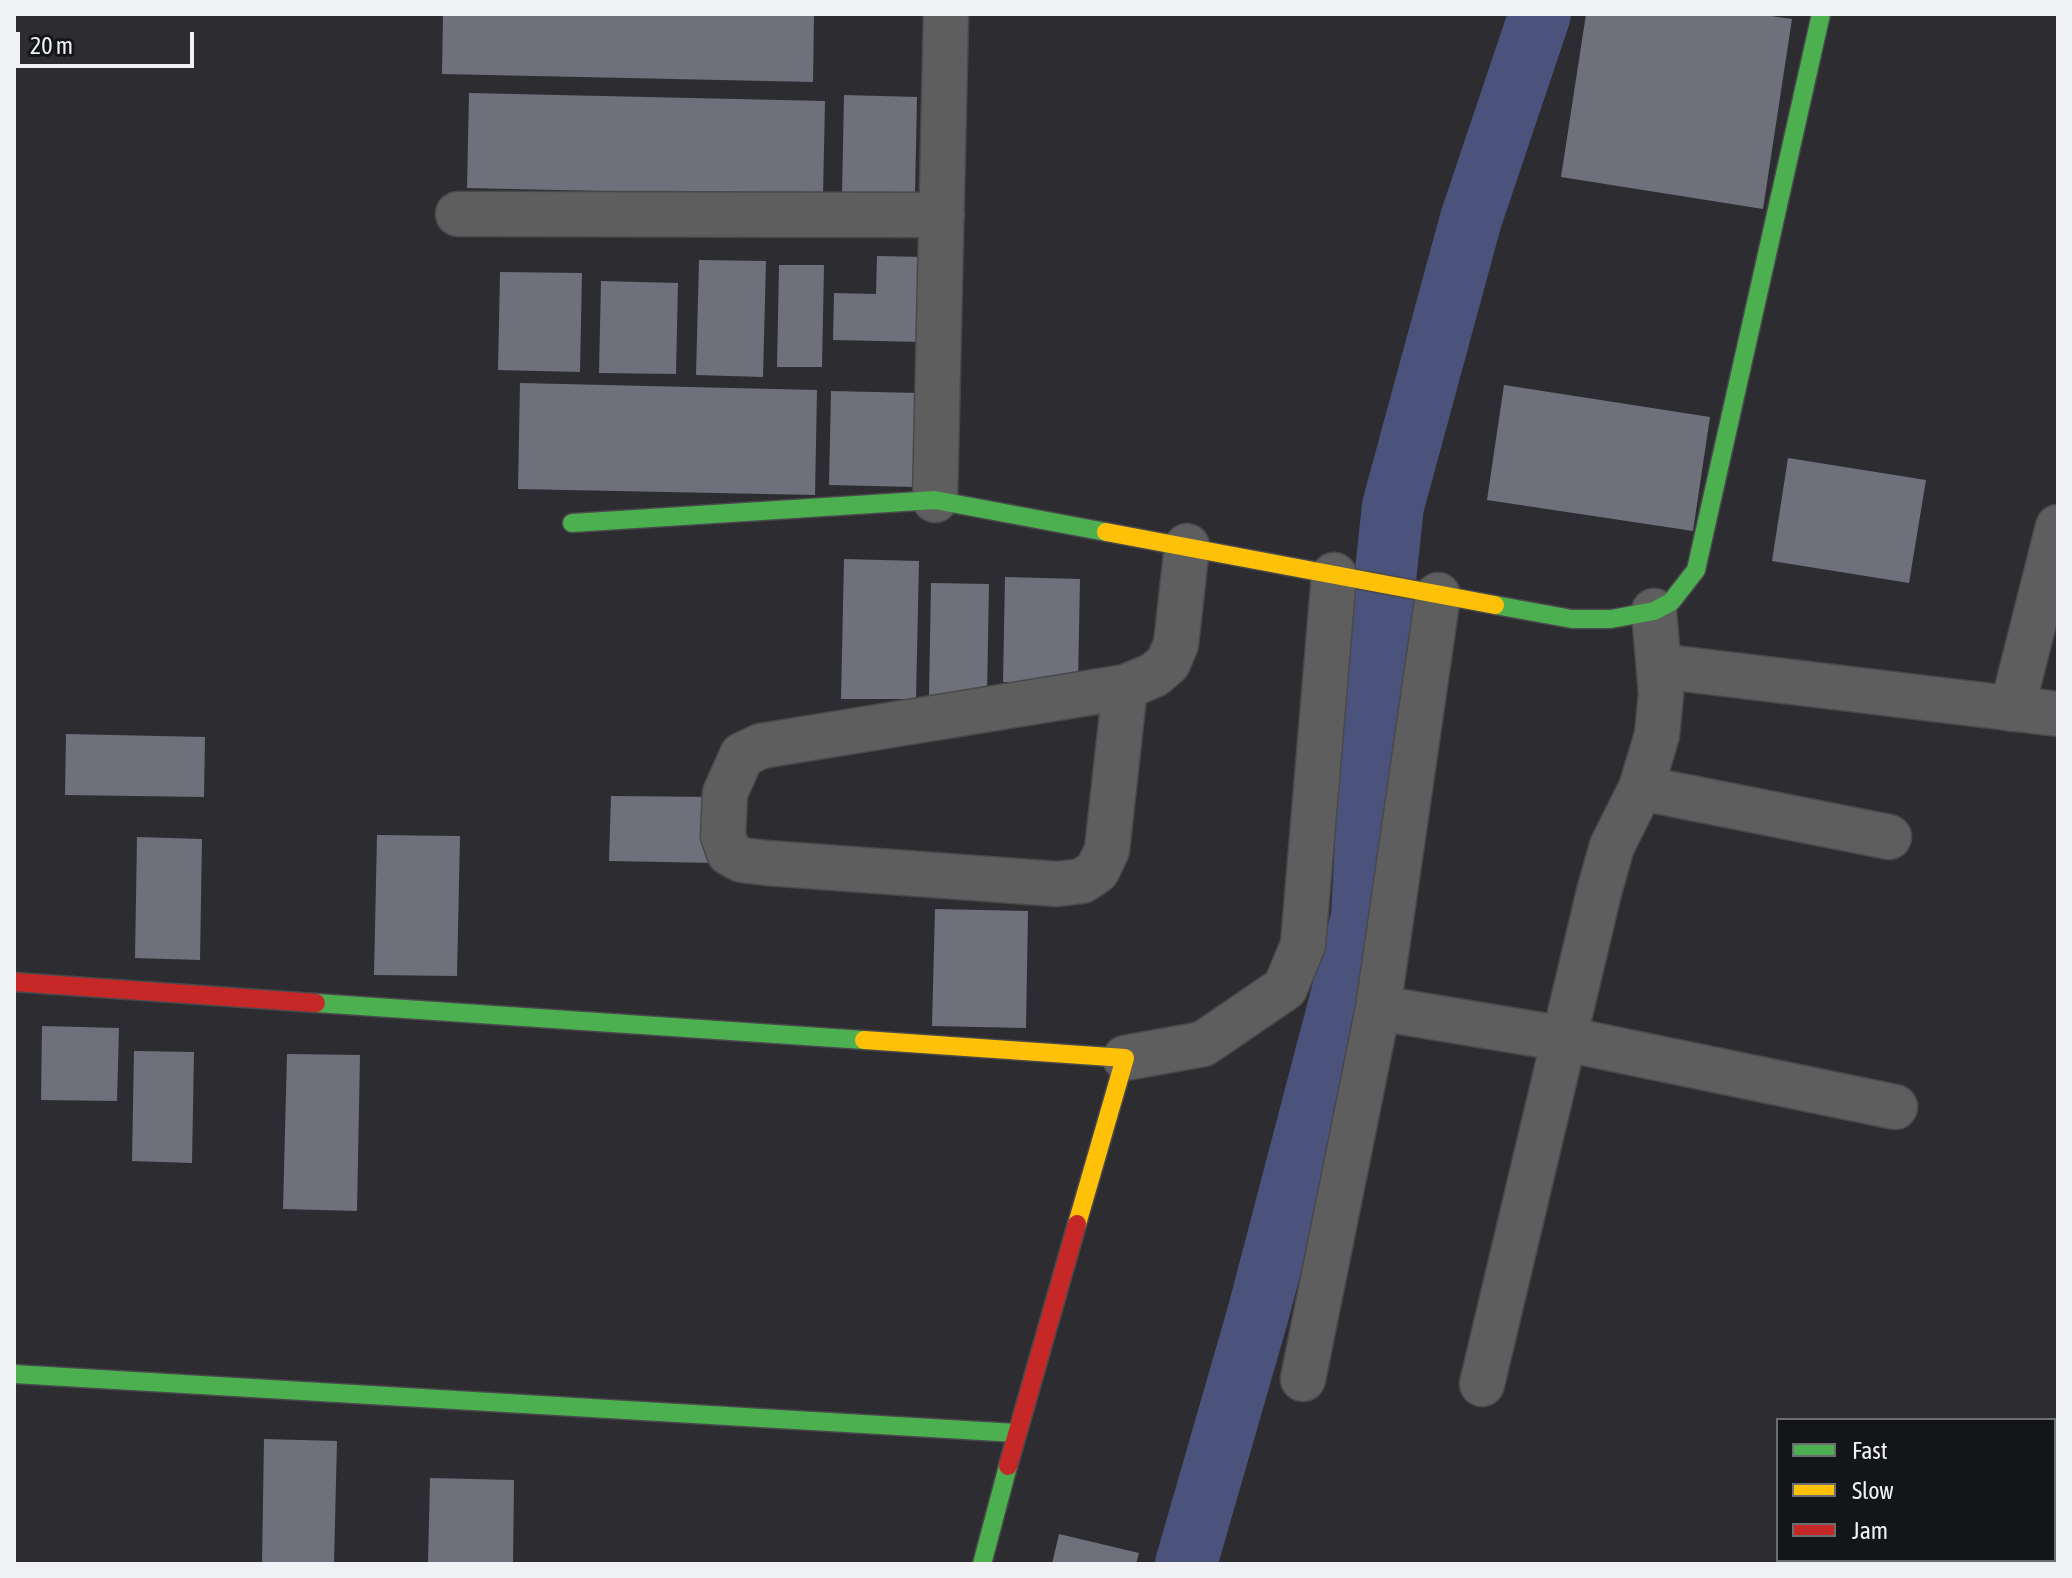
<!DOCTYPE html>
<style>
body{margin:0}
#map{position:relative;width:2072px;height:1578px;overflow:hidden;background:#2d2d31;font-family:"Asap Condensed",sans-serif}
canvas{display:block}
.frame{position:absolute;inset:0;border:16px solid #eff1f5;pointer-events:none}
.legend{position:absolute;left:1776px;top:1418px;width:280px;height:144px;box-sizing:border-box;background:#141518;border:2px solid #6c6d70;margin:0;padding:10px 14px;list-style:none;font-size:24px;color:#eff1f5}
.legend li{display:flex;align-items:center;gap:16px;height:40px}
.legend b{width:40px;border:2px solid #6c6d70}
.scale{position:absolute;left:16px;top:32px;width:178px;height:36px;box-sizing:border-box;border:4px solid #eff1f5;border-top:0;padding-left:10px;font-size:24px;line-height:28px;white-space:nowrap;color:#eff1f5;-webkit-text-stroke:6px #141518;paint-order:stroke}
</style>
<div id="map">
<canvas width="2072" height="1578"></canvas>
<div class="frame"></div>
<ul class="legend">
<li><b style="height:10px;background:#4caf50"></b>Fast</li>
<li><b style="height:10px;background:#ffc107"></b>Slow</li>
<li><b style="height:10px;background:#c62828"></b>Jam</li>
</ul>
<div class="scale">20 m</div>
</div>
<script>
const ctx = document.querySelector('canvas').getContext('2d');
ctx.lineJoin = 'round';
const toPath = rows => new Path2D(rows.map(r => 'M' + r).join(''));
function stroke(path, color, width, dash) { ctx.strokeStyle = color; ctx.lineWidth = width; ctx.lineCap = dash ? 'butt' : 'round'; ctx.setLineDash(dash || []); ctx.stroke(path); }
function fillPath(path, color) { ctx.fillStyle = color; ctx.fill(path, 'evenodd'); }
stroke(toPath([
 [1186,1564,1258,1314,1362,917,1375,673,1393,506,1471,219,1540,14]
]), '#4b537d', 62);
fillPath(toPath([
 [443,14,814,14,813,82,442,74],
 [1586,14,1757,14,1792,19,1763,209,1561,177],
 [469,93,825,101,823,196,467,188],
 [844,95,917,97,915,195,842,194],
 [877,256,925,257,923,342,833,340,834,293,876,294],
 [699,260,766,261,763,377,696,375],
 [779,265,824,265,822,367,777,367],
 [500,272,582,273,580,372,498,370],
 [601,281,678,283,676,374,599,373],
 [520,383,817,390,815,495,518,489],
 [1504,385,1710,417,1693,531,1487,500],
 [831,391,918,393,916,487,829,485],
 [1788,458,1926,480,1909,583,1772,561],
 [844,559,919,561,916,699,841,699],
 [1005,577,1080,579,1078,683,1003,682],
 [931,583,989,584,987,696,929,695],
 [66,734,205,737,204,797,65,795],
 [611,796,717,797,716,863,609,861],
 [377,835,460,836,457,976,374,975],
 [137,837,202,839,200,960,135,958],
 [935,909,1028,911,1026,1028,932,1026],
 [42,1026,119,1028,117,1101,41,1100],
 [134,1051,194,1052,192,1163,132,1161],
 [287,1054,360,1055,357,1211,283,1209],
 [264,1439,337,1441,334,1564,262,1564],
 [430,1478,514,1480,513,1564,428,1564],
 [1059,1534,1139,1553,1136,1564,1052,1564]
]), '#6e707b');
const street = toPath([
 [458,214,942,215],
 [935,500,946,14],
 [1659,666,2058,714],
 [1125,687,1107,850,1097,871,1082,881,1057,884,767,863,742,860,729,853,723,836,725,793,742,755,761,746,1125,687,1154,675,1168,663,1176,644,1187,546],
 [2012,709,2058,527],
 [1641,788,1889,837],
 [1378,1008,1565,1039,1895,1107],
 [1125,1058,1203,1044,1285,988,1303,945,1334,575],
 [1303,1379,1378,1008,1438,595],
 [1482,1384,1599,892,1612,846,1641,788,1657,735,1661,694,1654,611]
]);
const fast = toPath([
 [572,523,935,500,1106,532],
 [1495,605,1572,619,1611,619,1654,611,1671,602,1696,570,1821,14],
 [316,1003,864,1040],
 [14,1374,1016,1433],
 [982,1564,1008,1466]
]);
const slow = toPath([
 [1106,532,1495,605],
 [864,1040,1125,1058,1077,1224]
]);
const jam = toPath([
 [14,982,316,1003],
 [1008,1466,1077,1224]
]);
stroke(street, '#49494c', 47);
stroke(fast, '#49494c', 21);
stroke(slow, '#49494c', 21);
stroke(jam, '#49494c', 21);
stroke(street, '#5e5e5e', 44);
stroke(fast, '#4caf50', 18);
stroke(slow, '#ffc107', 18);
stroke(jam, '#c62828', 18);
</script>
